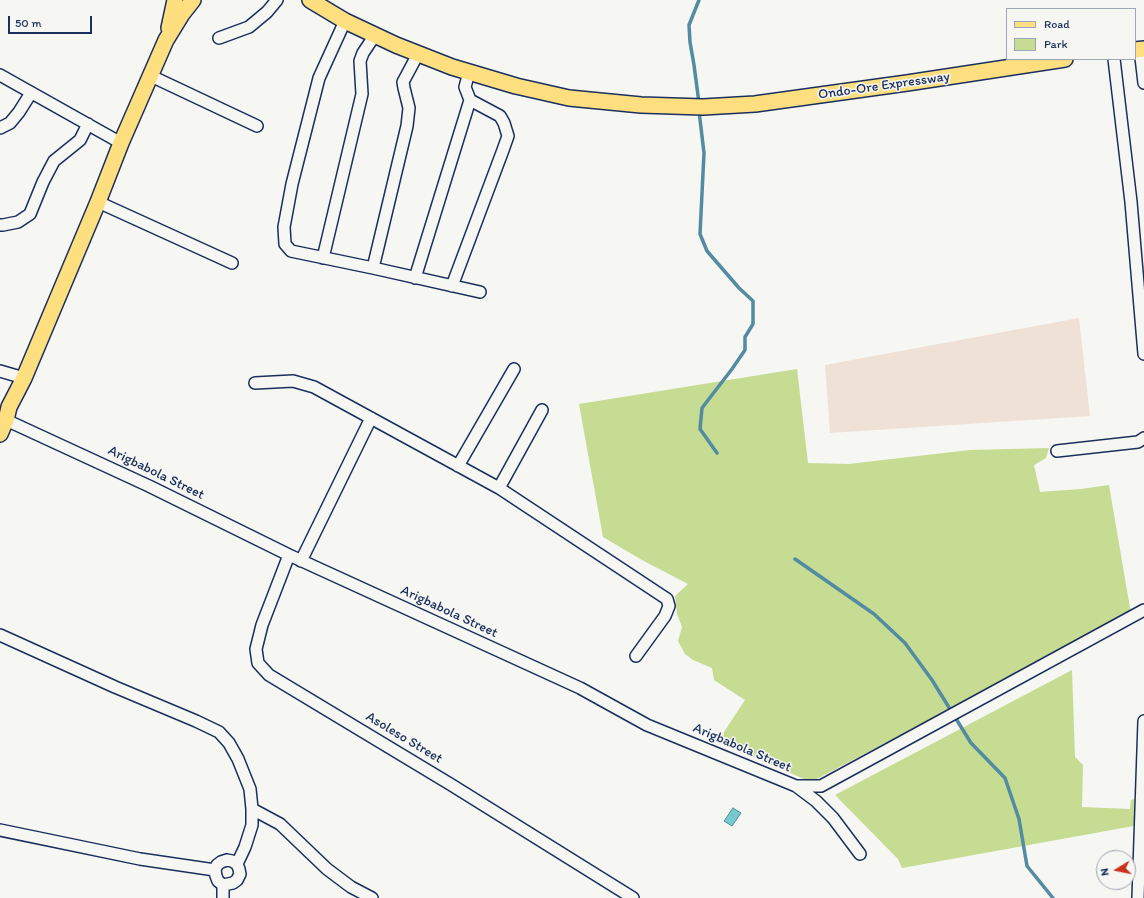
<!DOCTYPE html>
<style>
body{margin:0}
#map{position:relative;width:1144px;height:898px;overflow:hidden;background:#f6f6f2;font-family:Itim,sans-serif}
canvas{display:block}
.legend{position:absolute;left:1006px;top:8px;width:130px;height:52px;box-sizing:border-box;background:#f6f6f2;border:1px solid #9ea6b7;margin:0;padding:5px 7px;list-style:none;font-size:12px;color:#1b2f5e}
.legend li{display:flex;align-items:center;gap:8px;height:20px}
.legend b{width:20px;border:1px solid #9ea6b7}
.north{position:absolute;left:1096px;top:850px;width:40px;height:40px;box-sizing:border-box;background:#f6f6f2;border:1px solid #9ea6b7;border-radius:50%;rotate:260deg;font-size:11px;font-weight:700;line-height:16px;text-align:center;color:#1b2f5e}
.north::after{content:'';display:block;margin:auto;width:14px;height:18px;background:#c8321e;clip-path:polygon(50% 0,100% 100%,50% 72%,0 100%)}
.scale{position:absolute;left:8px;top:16px;width:84px;height:18px;box-sizing:border-box;border:2px solid #1b2f5e;border-top:0;padding-left:5px;font-size:12px;line-height:14px;white-space:nowrap;color:#1b2f5e;-webkit-text-stroke:3px #f6f6f2;paint-order:stroke}
</style>
<div id="map">
<canvas width="1144" height="898"></canvas>
<ul class="legend">
<li><b style="height:5px;background:#fedf80"></b>Road</li>
<li><b style="height:11px;background:#c5dc92"></b>Park</li>
</ul>
<div class="north">N</div>
<div class="scale">50 m</div>
</div>
<script>
const ctx = document.querySelector('canvas').getContext('2d');
ctx.lineJoin = 'round';
function fillPath(path, color) { ctx.fillStyle = color; ctx.fill(path, 'evenodd'); }
const toPath = rows => new Path2D(rows.map(r => 'M' + r).join(''));
function stroke(path, color, width, dash) { ctx.strokeStyle = color; ctx.lineWidth = width; ctx.lineCap = dash ? 'butt' : 'round'; ctx.setLineDash(dash || []); ctx.stroke(path); }
function drawText(font, color, halo, rows, align = 'center') {
  ctx.font = font + ' Itim,sans-serif'; ctx.lineWidth = 3; ctx.setLineDash([]); ctx.textBaseline = 'middle'; ctx.strokeStyle = halo; ctx.fillStyle = color; for (const [text, x, y, turn = 0] of rows) {
    ctx.save(); ctx.translate(x, y); ctx.rotate((+turn || 0) * Math.PI / 180); ctx.textAlign = isNaN(turn) ? turn : align; if (halo) ctx.strokeText(text, 0, 0); ctx.fillText(text, 0, 0); ctx.restore();
  }
}
fillPath(toPath([
 [1079,318,1090,416,830,433,825,365]
]), '#f0e1d6');
fillPath(toPath([
 [797,369,808,463,848,464,970,450,1049,448,1046,458,1034,465,1040,492,1081,489,1109,485,1131,614,811,782,722,743,724,732,745,700,714,680,712,668,693,660,685,654,678,641,682,627,677,614,675,596,688,584,642,560,603,537,579,404],
 [1072,670,1075,757,1083,765,1082,807,1130,809,1131,800,1134,799,1138,799,1139,825,902,868,898,859,835,795]
]), '#c5dc92');
const water = toPath([
 [733,808,741,813,732,826,724,821,733,808]
]);
fillPath(water, '#77c8cf');
stroke(water, '#528ba2', 1);
stroke(toPath([
 [699,103,694,65,690,42,689,25,699,0],
 [699,111,704,153,700,234,707,251,739,288,753,301,753,324,745,337,745,350,732,369,702,408,700,429,717,453],
 [795,559,874,614,905,643,932,680,971,743,1005,778,1019,819,1027,866,1053,898]
]), '#528ba2', 3.5);
const minor = toPath([
 [345,21,319,78,292,184,284,227,285,244,291,251,373,268,480,292],
 [219,38,249,27,267,12,277,0],
 [1140,49,1144,83],
 [1114,59,1131,202,1144,354],
 [0,75,121,143],
 [151,76,257,126],
 [0,128,10,123,19,112,31,93],
 [98,202,232,263],
 [0,225,3,225,18,222,30,214,43,182,54,161,80,140,88,124],
 [323,258,362,94,360,61,363,53,375,35],
 [373,268,407,126,409,108,404,88,403,82,418,54],
 [415,278,470,100],
 [452,286,503,150,508,136,504,123,500,116,470,100,465,87,469,72],
 [0,371,24,378],
 [255,383,293,381,314,387,499,488,667,599,669,606,665,616,636,656],
 [0,421,6,420,149,486,289,555,580,688,647,725,796,786,816,801,833,818,860,854],
 [1057,451,1138,442,1144,438],
 [458,466,514,369],
 [499,488,542,410],
 [289,555,262,625,256,649,258,663,269,675,450,784,633,898],
 [301,561,371,418],
 [0,635,115,687,196,721,219,732,229,743,238,759,250,789,252,809,252,825,245,847,237,864],
 [796,786,821,786,1144,610],
 [252,809,280,824,327,869,351,887,372,898],
 [0,830,140,859,215,870],
 [227,860,232,861,237,864,239,869,240,874,237,880,233,883,223,885,218,881,216,876,215,870,217,865,221,862,227,860],
 [223,898,223,885],
 [1138,898,1144,721]
]);
const major = toPath([
 [310,0,345,21,396,45,452,67,516,86,569,98,641,105,703,107,755,104,907,83,1065,59],
 [169,28,175,0],
 [1135,50,1144,49],
 [0,434,6,420,9,407,24,378,98,202,121,143,166,40,182,14,193,0]
]);
stroke(minor, '#1b2f5e', 14);
stroke(major, '#1b2f5e', 18);
stroke(minor, '#f6f6f2', 11);
stroke(major, '#fedf80', 15);
drawText('14px', '#1b2f5e', '#f6f6f2', [
 ["Ondo-Ore Expressway",884,86,-8],
 ["Arigbabola Street",156,473,26],
 ["Arigbabola Street",449,612,25],
 ["Asoleso Street",404,738,31],
 ["Arigbabola Street",742,748,23]
]);
</script>
